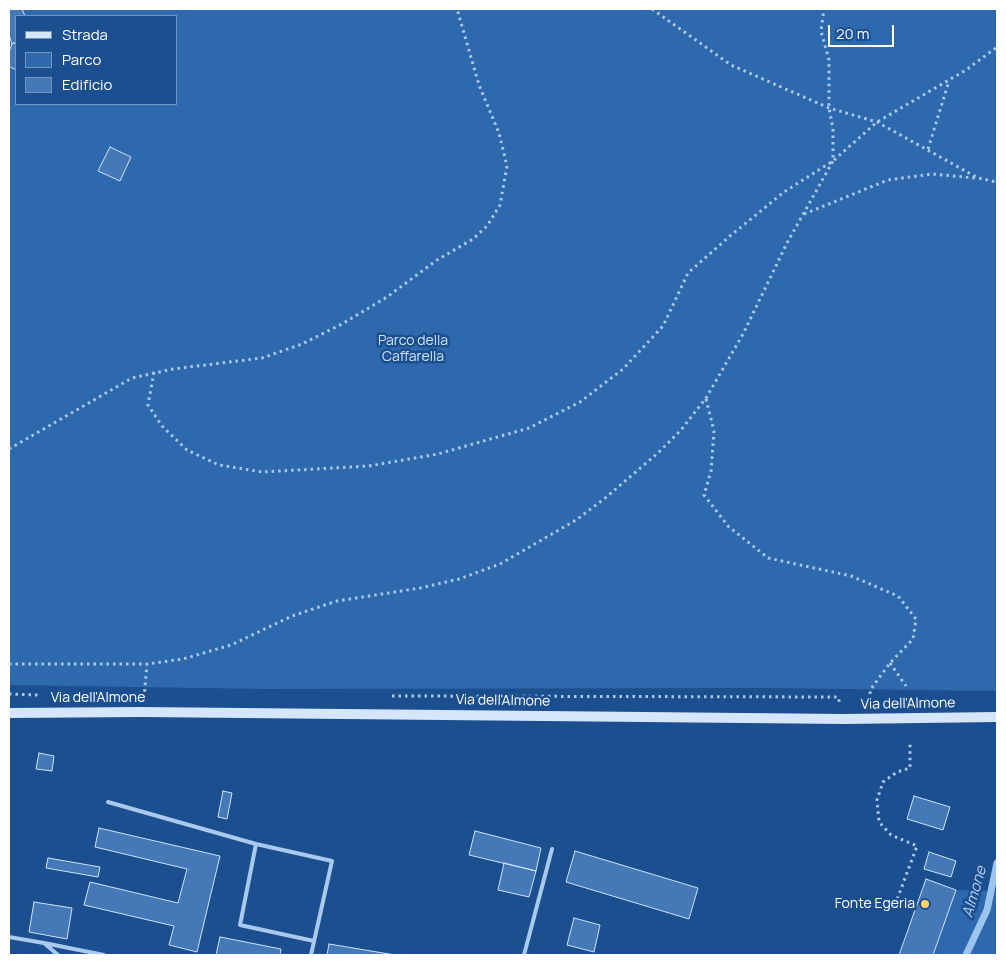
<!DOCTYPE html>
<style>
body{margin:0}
#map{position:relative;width:1006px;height:964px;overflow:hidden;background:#1b4f8f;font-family:Manrope,sans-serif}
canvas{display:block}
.frame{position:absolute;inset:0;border:10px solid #fff;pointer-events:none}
.legend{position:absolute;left:15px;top:15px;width:162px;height:90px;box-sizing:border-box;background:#1b4f8f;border:1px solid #7695bc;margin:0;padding:6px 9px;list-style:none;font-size:15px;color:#fff}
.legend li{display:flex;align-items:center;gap:10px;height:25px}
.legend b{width:25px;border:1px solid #7695bc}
.scale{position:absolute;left:828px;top:25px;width:66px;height:22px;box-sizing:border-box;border:2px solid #fff;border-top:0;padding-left:6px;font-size:15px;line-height:18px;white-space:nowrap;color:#fff;-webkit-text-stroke:4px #1b4f8f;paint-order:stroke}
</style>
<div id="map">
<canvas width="1006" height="964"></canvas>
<div class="frame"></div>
<ul class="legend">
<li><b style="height:6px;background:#d6e6fa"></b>Strada</li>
<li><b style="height:14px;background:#2e69ad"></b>Parco</li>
<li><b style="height:14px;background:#4478b7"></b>Edificio</li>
</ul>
<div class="scale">20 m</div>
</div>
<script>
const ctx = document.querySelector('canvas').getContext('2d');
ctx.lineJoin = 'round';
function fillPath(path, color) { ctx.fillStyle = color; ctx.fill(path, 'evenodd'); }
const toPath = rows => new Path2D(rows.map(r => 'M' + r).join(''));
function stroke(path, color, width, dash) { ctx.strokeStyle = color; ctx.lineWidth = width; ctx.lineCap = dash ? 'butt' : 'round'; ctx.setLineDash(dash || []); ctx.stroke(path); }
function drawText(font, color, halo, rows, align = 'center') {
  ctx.font = font + ' Manrope,sans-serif'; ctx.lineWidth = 5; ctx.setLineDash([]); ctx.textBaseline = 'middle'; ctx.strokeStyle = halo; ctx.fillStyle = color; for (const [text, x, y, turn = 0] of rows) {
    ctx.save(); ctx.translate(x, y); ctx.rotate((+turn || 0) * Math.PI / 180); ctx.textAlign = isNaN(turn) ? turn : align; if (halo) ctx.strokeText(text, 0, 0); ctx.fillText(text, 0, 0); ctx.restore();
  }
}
fillPath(toPath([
 [9,9,997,9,997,691,764,688,264,689,9,685],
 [16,16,176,16,176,104,16,104],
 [956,890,997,891,997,955,933,955]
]), '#2e69ad');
stroke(toPath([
 [966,955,987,910,997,863]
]), '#9cc4f0', 7);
const building = toPath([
 [9,9,22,9,25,16,16,16,16,42,12,44,9,35,9,9],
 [16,42,16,70,9,66,9,52,12,44,16,42],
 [110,147,131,157,120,181,98,171,110,147],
 [39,753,54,756,52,771,36,769,39,753],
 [223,791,232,793,227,819,218,817,223,791],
 [914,796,950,807,943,830,907,819,914,796],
 [99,828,220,856,197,952,169,945,174,926,84,905,90,882,178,903,187,869,95,847,99,828],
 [475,831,541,848,536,871,469,855,475,831],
 [575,851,698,888,689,919,566,882,575,851],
 [929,852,956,861,951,877,924,869,929,852],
 [48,858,100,867,98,877,46,868,48,858],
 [504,863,536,871,529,897,498,890,504,863],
 [926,879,956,890,933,955,899,955,926,879],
 [34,902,72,908,67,939,29,932,34,902],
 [574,918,600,925,594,952,567,945,574,918],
 [220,937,281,949,280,955,216,955,220,937],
 [329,944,395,955,327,955,329,944]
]);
fillPath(building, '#4478b7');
stroke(building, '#cfe3fa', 1);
stroke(toPath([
 [652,9,731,65,829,108,877,122,978,178,997,182],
 [928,149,949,81],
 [804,214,888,180,932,174,975,178],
 [154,372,148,405,162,426,187,450,219,465,262,472,369,466,438,454,529,428,580,402,623,369,663,326,688,273,730,236,784,192,833,161,877,122,966,70,997,47],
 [706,399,714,431,711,471,704,495,728,526,768,558,851,576,898,596,916,619,913,639,890,663,873,686,870,691,871,703],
 [9,449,132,378,173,369,262,358,302,344,342,324,387,297,437,260,473,239,487,226,500,205,507,166,499,133,479,85,457,9],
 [890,663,906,686],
 [9,664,147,664,183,659,231,645,292,616,337,601,420,588,459,579,500,564,576,520,604,499,658,453,681,430,706,398,743,334,787,243,833,161,833,129,829,108,829,60,821,31,824,9],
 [9,694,38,695],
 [392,696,838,697,840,704],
 [144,698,147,664],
 [895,905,917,846,891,835,879,822,877,800,883,782,897,772,910,768,910,744]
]), '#a9c9ee', 3, [2.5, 4]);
stroke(toPath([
 [108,802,256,844,332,861,311,955],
 [256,844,240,925,314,941],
 [9,937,44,943,58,955],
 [44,943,104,955],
 [524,955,552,849]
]), '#a9c9ee', 4);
stroke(toPath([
 [9,713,142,712,844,719,997,717]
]), '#d6e6fa', 10);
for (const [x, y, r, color] of [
 [925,904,5,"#ffd166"]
]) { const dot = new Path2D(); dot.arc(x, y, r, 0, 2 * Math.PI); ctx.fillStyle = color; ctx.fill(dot); stroke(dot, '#1b4f8f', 2); }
drawText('14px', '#cfe3fa', '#1b4f8f', [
 ["Parco della",413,341],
 ["Caffarella",413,357]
]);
drawText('14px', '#fff', '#1b4f8f', [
 ["Via dell'Almone",98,698],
 ["Via dell'Almone",503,701,1],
 ["Via dell'Almone",908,704,-1]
]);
drawText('14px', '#fff', '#1b4f8f', [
 ["Fonte Egeria",915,904]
], 'right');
drawText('italic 15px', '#b5d3f5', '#1b4f8f', [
 ["Almone",975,892,-74]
]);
</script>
